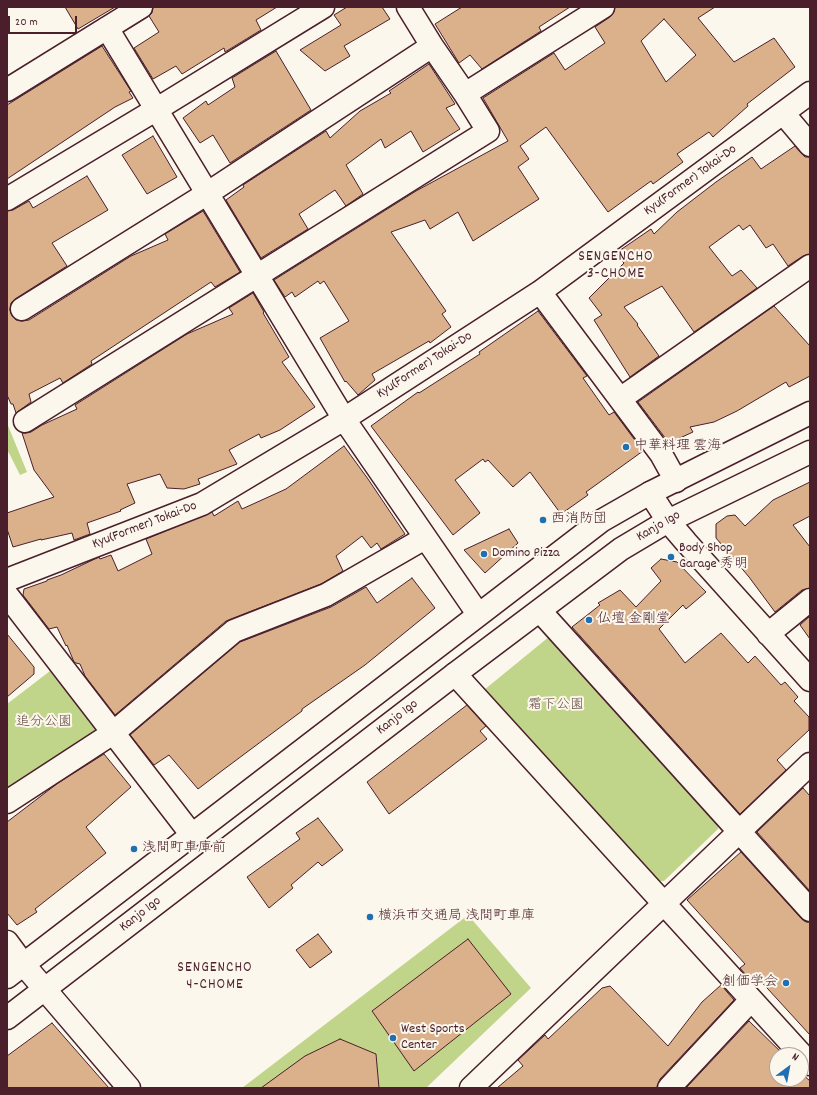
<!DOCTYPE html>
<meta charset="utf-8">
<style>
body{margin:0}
#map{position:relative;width:817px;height:1095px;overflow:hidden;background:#fbf7ec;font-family:Dekko,sans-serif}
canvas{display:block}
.frame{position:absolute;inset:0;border:8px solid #4a1f2b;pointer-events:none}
.north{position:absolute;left:769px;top:1047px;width:40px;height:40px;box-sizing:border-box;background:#fbf7ec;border:1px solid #b4a19f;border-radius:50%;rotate:32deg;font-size:11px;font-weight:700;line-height:16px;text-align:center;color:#4a1f2b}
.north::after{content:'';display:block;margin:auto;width:14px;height:18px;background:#1f6fb2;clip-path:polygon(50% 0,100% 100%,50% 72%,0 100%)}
.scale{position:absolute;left:8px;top:16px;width:69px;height:18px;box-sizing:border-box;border:2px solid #4a1f2b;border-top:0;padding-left:5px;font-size:12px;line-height:14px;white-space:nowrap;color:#4a1f2b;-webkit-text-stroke:3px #fbf7ec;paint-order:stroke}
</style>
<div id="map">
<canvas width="817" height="1095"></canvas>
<div class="frame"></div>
<div class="north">N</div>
<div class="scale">20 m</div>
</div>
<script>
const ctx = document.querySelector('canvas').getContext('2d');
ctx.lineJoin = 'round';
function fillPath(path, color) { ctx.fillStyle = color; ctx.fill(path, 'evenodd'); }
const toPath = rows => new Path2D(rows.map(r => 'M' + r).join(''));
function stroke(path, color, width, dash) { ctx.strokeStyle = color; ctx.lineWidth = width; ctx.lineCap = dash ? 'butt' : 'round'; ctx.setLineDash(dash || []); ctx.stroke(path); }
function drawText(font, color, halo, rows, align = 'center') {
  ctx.font = font + ' Dekko,"Klee One",sans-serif'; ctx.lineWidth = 4; ctx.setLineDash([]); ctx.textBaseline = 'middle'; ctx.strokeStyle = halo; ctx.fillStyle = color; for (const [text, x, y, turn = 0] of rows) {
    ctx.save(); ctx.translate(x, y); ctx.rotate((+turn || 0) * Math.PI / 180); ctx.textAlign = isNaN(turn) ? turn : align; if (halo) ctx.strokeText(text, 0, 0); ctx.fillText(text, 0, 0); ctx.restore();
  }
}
fillPath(toPath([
 [7,423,27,472,20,475,9,453,7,451],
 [550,636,718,821,718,829,664,881,658,881,484,690],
 [50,671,99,732,7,792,7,704],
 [468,915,531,988,426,1088,242,1088]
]), '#c1d58a');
const building = toPath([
 [65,7,115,7,78,29,65,7],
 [153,7,277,7,256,20,261,30,225,52,224,48,182,74,176,66,153,79,134,48,159,32,149,16,152,13,153,7],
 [347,7,382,7,390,19,344,46,350,56,325,71,300,50,341,25,334,15,347,7],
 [462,7,570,7,539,27,541,31,482,69,470,55,459,63,435,24,462,7],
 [615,7,715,7,698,18,734,62,774,38,795,67,747,104,748,106,713,137,709,132,677,154,683,162,653,184,651,181,608,212,546,127,520,146,529,159,518,167,539,199,473,241,458,212,430,229,425,220,391,232,446,311,442,314,451,327,430,343,429,341,372,374,375,380,358,395,346,381,345,382,320,338,349,321,324,281,320,284,318,281,295,297,292,292,285,297,274,280,416,191,508,141,483,98,554,53,565,70,605,43,595,27,610,17,614,12,615,7],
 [664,19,696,55,666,82,641,41,664,19],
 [102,46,131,91,129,92,133,98,115,107,7,179,7,105,102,46],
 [276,51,311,110,230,163,213,135,200,143,183,118,206,101,208,105,235,87,232,78,276,51],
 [429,64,455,104,446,108,460,129,423,152,411,131,385,148,381,139,346,165,363,194,346,206,335,190,299,214,308,229,261,258,226,200,244,187,243,185,326,131,330,138,360,111,391,93,389,91,429,64],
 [153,136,177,177,147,194,122,155,153,136],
 [795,146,801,153,805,157,810,157,810,254,803,256,788,266,773,244,766,248,750,225,743,230,739,225,709,247,732,276,741,270,757,288,694,332,662,286,624,307,638,324,637,325,659,356,630,377,594,320,602,315,589,298,624,263,616,253,651,229,654,234,677,212,716,182,752,157,761,169,795,146],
 [87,176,108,210,52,243,67,266,15,299,11,303,10,310,12,316,16,320,22,321,29,320,131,256,168,240,165,234,203,211,240,272,215,287,211,282,91,361,92,364,63,383,60,378,29,394,31,402,16,413,13,404,11,404,7,395,7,211,13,210,29,201,33,208,87,176],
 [253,293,264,312,263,313,289,357,282,362,315,407,280,430,261,438,259,434,229,450,237,464,198,479,200,484,184,489,167,488,160,474,127,484,135,503,120,510,121,511,87,523,90,534,74,540,72,533,41,540,41,539,13,547,7,529,7,513,54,497,34,470,22,433,26,433,31,432,42,425,77,409,75,405,187,334,233,314,229,308,253,293],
 [774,306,810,346,810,376,789,387,786,382,737,411,714,422,690,427,693,432,669,443,638,402,774,306],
 [538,311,587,376,583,378,609,415,614,412,643,451,586,492,588,495,561,514,530,472,513,487,488,460,485,462,483,459,455,480,480,513,453,535,371,426,418,392,419,393,480,354,479,352,538,311],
 [344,446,368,479,405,534,381,549,377,543,371,548,362,536,336,556,343,571,321,584,226,621,115,715,85,676,80,664,76,663,74,662,67,645,66,646,57,627,49,629,23,595,24,589,47,581,47,580,61,575,99,557,100,559,111,555,118,571,152,554,146,539,212,512,214,516,238,501,242,509,286,489,344,446],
 [810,482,810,516,793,525,810,547,810,588,802,590,775,612,749,577,716,538,716,524,727,516,735,515,745,526,773,500,810,482],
 [509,529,518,543,485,573,464,550,509,529],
 [661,559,677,562,706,592,686,609,683,605,659,629,685,663,721,633,748,663,755,656,781,685,785,682,798,697,794,701,809,717,809,730,777,760,786,770,740,814,572,627,600,605,598,603,620,590,636,607,661,581,651,568,661,559],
 [412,578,435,608,365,665,302,709,302,711,223,770,198,789,169,755,154,765,130,735,240,642,331,607,366,587,377,603,412,578],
 [810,616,810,639,800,625,810,616],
 [7,634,34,667,34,674,7,697,7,634],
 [467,705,486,726,480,731,487,739,389,814,367,782,467,705],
 [104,754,131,787,86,827,106,853,35,909,37,912,17,925,7,913,7,822,58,783,104,754],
 [803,788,810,796,810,891,757,832,803,788],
 [318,818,343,850,322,866,318,862,291,885,293,888,269,908,247,877,300,839,296,833,318,818],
 [741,852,801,918,806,922,810,922,810,1035,757,977,752,982,740,968,745,964,687,900,741,852],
 [318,934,332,952,310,968,296,950,318,934],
 [468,939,511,994,414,1071,372,1011,468,939],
 [721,985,734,1000,660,1079,657,1088,497,1088,523,1066,518,1060,545,1035,548,1039,602,988,610,986,668,1046,702,1002,721,985],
 [749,1021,784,1055,777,1055,777,1079,801,1079,801,1073,810,1081,810,1088,686,1088,749,1021],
 [52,1023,109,1088,7,1088,7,1056,52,1023],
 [340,1039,376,1054,379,1088,261,1088,305,1056,340,1039]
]);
fillPath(building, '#dab18b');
stroke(building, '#4a1f2b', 1);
const minor = toPath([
 [107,28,344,419,478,614],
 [7,90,141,7],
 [465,94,603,7],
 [783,113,810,145],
 [7,199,157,109,323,7],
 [540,292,661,454,676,481],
 [22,309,208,193,432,46],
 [620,399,810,266],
 [25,421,488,131,465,94,432,46,408,7],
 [650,493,668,521,686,542,810,680],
 [7,580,202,504,344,419,540,292,810,93],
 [7,595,192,835],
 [540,611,810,910],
 [768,634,810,600],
 [455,674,810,1064],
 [7,802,113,733,234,631,326,595,425,538],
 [7,942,24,965,129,1088],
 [471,1088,810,764],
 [669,1088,751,1000]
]);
const major = toPath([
 [7,977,601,521,650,493,810,413],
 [7,1018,455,674,621,549,668,521,810,452]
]);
stroke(minor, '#4a1f2b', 25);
stroke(major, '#4a1f2b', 25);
stroke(minor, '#fbf7ec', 22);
stroke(major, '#fbf7ec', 22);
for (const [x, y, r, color] of [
 [626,447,4,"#1f6fb2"],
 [543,520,4,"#1f6fb2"],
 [484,554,4,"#1f6fb2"],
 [671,557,4,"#1f6fb2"],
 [589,620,4,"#1f6fb2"],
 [134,849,4,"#1f6fb2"],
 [370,917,4,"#1f6fb2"],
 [786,983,4,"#1f6fb2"],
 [393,1038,4,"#1f6fb2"]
]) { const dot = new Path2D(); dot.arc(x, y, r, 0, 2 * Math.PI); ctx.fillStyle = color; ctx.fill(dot); stroke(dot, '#fbf7ec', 1.5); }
drawText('14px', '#4a1f2b', '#fbf7ec', [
 ["Kyu(Former) Tokai-Do",691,181,-36],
 ["Kyu(Former) Tokai-Do",425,366,-33],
 ["Kyu(Former) Tokai-Do",145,526,-21],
 ["Kanjo 1go",659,527,-30],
 ["Kanjo 1go",398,718,-38],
 ["Kanjo 1go",141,915,-38]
]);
drawText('14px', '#4a1f2b', '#fbf7ec', [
 ["中華料理 雲海",634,447],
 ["西消防団",551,520],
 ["Body Shop",679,549],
 ["Garage 秀明",679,565],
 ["Domino Pizza",492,554],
 ["仏壇 金剛堂",597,620],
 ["浅間町車庫前",142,849],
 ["横浜市交通局 浅間町車庫",378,917],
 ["創価学会",778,983,"right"],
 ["West Sports",401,1030],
 ["Center",401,1046]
], 'left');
drawText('14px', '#684c43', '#fbf7ec', [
 ["霜下公園",556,706],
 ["追分公園",44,723]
]);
ctx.letterSpacing = '1px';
drawText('15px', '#4a1f2b', '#fbf7ec', [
 ["SENGENCHO",616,258],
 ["3-CHOME",616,275],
 ["SENGENCHO",215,969],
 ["4-CHOME",215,986]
]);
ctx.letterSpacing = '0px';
</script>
